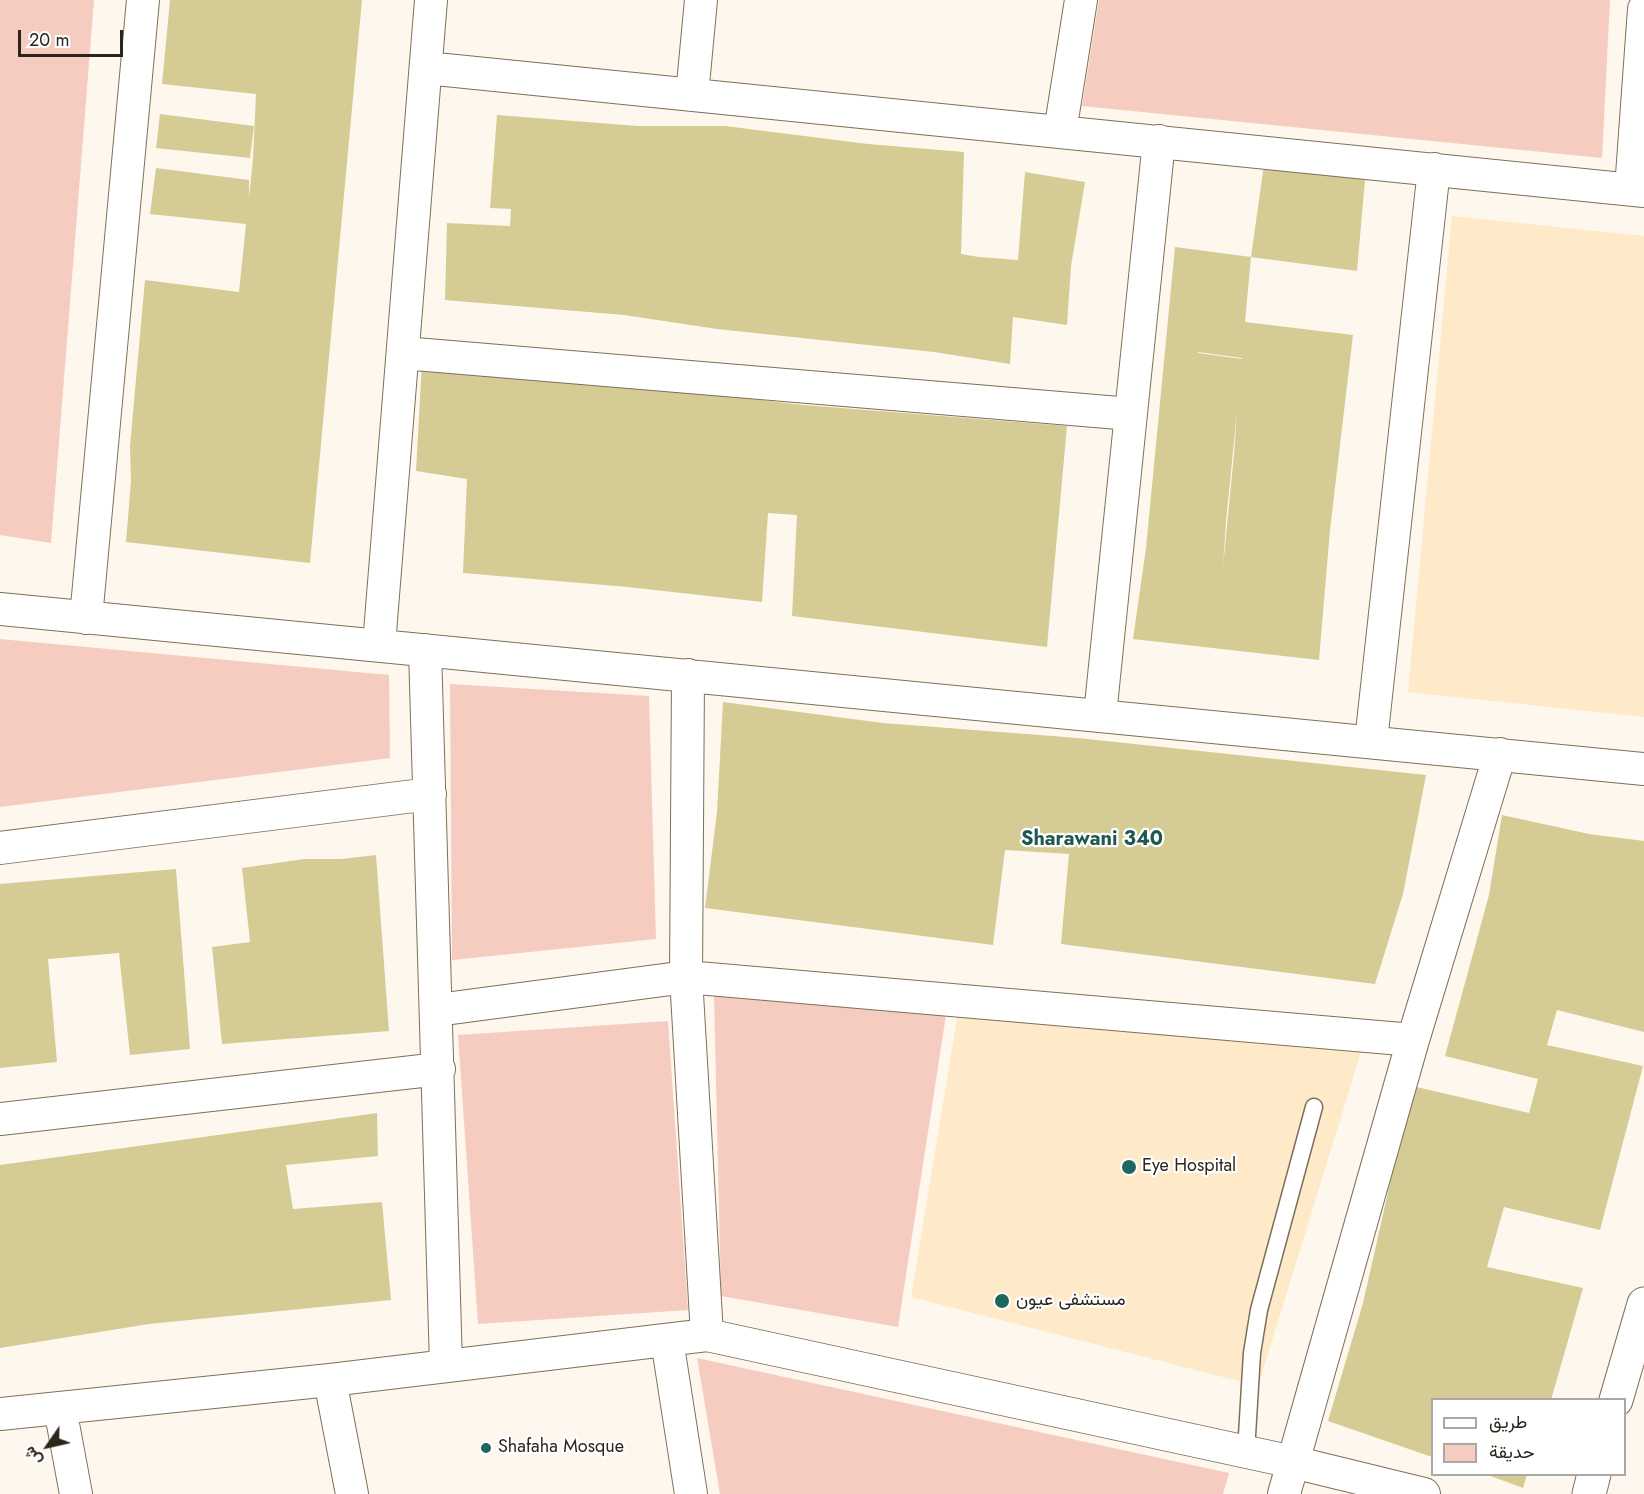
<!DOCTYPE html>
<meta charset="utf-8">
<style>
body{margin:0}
#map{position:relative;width:1644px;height:1494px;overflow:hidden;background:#fef7ed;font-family:Jost,Vazirmatn,sans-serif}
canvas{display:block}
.legend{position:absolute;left:1431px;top:1398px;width:195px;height:78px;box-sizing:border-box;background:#fff;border:2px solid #aaa8a4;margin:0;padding:8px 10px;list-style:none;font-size:18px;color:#2b251b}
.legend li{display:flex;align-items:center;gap:12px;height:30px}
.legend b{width:30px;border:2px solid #aaa8a4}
.north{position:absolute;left:18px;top:1416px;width:60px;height:60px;-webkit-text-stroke:4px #fff;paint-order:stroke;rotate:236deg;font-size:16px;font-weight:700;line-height:24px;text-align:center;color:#2b251b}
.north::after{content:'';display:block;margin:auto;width:21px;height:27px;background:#2b251b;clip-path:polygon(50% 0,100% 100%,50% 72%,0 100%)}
.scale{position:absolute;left:18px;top:30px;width:105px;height:27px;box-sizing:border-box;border:3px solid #2b251b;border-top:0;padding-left:8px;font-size:18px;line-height:21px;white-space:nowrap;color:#2b251b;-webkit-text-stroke:4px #fff;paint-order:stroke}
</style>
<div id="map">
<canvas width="1644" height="1494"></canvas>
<ul class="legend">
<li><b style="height:8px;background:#fff"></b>طريق</li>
<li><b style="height:16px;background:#f6ccc1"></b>حديقة</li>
</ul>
<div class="north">ش</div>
<div class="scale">20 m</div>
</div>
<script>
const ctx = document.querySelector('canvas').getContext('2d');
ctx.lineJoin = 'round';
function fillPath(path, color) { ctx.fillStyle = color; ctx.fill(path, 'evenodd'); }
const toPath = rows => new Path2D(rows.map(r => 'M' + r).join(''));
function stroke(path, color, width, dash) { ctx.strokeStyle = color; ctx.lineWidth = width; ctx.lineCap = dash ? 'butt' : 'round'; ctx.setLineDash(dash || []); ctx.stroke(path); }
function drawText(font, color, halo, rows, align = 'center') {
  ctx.font = font + ' Jost,Vazirmatn,sans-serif'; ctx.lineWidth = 4.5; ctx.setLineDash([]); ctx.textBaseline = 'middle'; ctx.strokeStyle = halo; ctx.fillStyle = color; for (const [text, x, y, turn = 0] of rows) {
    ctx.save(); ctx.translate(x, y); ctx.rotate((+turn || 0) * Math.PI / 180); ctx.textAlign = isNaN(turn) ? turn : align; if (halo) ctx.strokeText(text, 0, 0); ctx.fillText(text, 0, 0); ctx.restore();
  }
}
fillPath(toPath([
 [1452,216,1644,236,1644,717,1408,692],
 [961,994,1366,1036,1258,1386,911,1297]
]), '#fee9c8');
fillPath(toPath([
 [0,0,94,0,51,543,0,535],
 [1099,0,1610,0,1602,158,1082,106],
 [0,639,389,675,390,758,0,807],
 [450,684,649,696,656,939,452,960],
 [714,995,946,1015,898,1327,721,1296],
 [668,1021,688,1310,478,1324,458,1035],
 [697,1358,1229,1473,1223,1494,720,1494]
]), '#f6ccc1');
fillPath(toPath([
 [170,0,362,0,310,563,126,542,131,481,130,446,145,280,239,292,246,224,150,214,156,168,249,180,249,198,253,158,256,94,162,84],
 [160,114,254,126,250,158,156,148],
 [497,115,638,126,725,126,868,144,964,152,961,254,979,257,1018,260,1025,172,1085,182,1071,266,1067,325,1013,317,1010,364,934,352,717,329,624,315,445,300,447,223,510,226,511,209,490,208],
 [1265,157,1366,168,1357,271,1251,257],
 [1175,247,1251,257,1245,322,1353,335,1330,530,1319,660,1133,639,1146,548],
 [1198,352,1242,358,1242,359,1198,353],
 [1237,411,1234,454,1223,567,1226,522],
 [422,361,804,405,1067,426,1047,647,792,616,797,515,768,513,762,602,628,587,463,573,467,479,416,471],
 [723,702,883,723,1078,738,1426,775,1403,894,1375,984,1061,944,1069,854,1005,850,993,945,705,908,717,812],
 [1502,815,1589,834,1644,841,1644,1032,1557,1010,1547,1045,1643,1066,1600,1230,1504,1207,1487,1267,1583,1288,1551,1400,1432,1400,1432,1457,1328,1421,1363,1303,1412,1086,1529,1113,1538,1079,1445,1056,1489,895],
 [376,855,389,1031,222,1044,212,947,250,942,242,868,304,859,342,859],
 [176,869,190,1049,130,1055,119,953,48,959,57,1062,0,1068,0,884],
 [377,1113,378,1156,286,1165,293,1209,382,1202,391,1300,149,1324,0,1348,0,1165],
 [1485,1474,1527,1474,1523,1488]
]), '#d5cc95');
const lane = toPath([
 [1246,1452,1252,1353,1259,1310,1314,1107]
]);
const street = toPath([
 [426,68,1644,191],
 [692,95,701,0],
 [1060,132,1081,0],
 [1631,189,1644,9],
 [403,353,1131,414],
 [0,609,1644,769],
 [86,618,143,0],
 [379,645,431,0],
 [425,650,446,1365],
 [688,675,686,977,707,1335],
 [1100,715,1159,141],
 [1371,741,1434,169],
 [0,848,430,794],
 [437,1010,686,977,1413,1040],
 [0,1119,439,1069],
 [667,1340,691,1494],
 [330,1380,352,1494],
 [60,1408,76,1494],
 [0,1414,330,1380,707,1335,1293,1462,1424,1494],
 [1284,1494,1413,1040,1500,754]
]);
const secondary = toPath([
 [1616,1400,1644,1304],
 [1589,1494,1594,1474]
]);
stroke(lane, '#7e6f58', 19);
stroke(street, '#7e6f58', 34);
stroke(secondary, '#7e6f58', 35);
stroke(lane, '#fff', 16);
stroke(street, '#fff', 32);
stroke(secondary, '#fff', 33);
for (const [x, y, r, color] of [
 [1129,1167,8,"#1c675f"],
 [1002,1301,8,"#1c675f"],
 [486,1448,6,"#1c675f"]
]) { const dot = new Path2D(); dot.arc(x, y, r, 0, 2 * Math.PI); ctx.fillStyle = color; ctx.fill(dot); stroke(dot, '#fff', 2); }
drawText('18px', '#2b251b', '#fff', [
 ["Eye Hospital",1142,1167],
 ["مستشفى عيون",1016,1301],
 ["Shafaha Mosque",498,1448]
], 'left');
drawText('bold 20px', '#1f5852', '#fff', [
 ["Sharawani 340",1092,840]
]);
</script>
